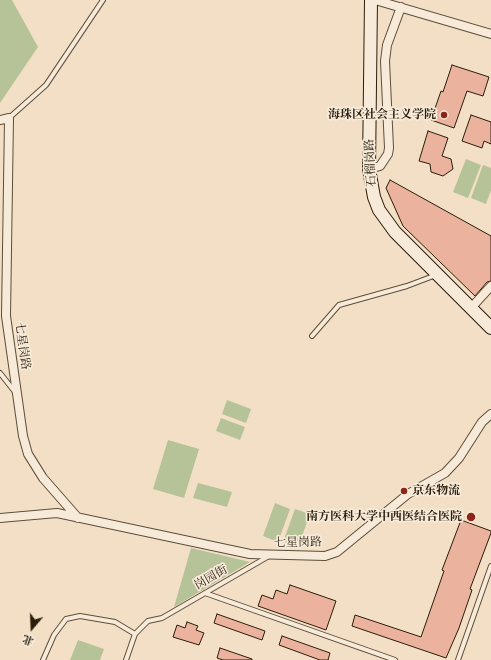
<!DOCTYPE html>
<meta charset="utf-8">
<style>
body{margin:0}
#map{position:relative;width:491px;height:660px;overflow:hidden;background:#f3dfc5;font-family:"IM FELL Great Primer","Noto Serif SC",serif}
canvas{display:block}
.north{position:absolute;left:12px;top:608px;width:40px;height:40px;-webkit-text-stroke:3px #f7ead9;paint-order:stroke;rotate:199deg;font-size:11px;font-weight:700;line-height:16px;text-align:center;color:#2a1d0b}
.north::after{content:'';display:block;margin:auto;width:14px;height:18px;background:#2a1d0b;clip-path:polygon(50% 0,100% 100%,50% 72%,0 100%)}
</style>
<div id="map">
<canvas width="491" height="660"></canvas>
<div class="north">北</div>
</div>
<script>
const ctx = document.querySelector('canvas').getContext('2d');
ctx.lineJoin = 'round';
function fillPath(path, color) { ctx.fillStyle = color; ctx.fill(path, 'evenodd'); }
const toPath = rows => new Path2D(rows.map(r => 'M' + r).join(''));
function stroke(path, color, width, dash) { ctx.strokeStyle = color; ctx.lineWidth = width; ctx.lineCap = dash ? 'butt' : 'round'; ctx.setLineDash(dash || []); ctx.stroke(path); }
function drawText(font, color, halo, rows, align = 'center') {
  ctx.font = font + ' "IM FELL Great Primer","Noto Serif SC",serif'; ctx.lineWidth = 3.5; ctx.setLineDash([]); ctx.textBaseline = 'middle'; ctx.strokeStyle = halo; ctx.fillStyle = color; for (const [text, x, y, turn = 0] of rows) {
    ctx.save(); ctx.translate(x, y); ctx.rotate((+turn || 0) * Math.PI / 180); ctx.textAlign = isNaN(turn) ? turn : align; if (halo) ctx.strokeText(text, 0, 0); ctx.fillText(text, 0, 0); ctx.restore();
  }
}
fillPath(toPath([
 [0,0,12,0,38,47,0,103],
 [466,159,481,165,468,198,453,192],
 [483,165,491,168,491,190,486,204,471,198],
 [227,400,251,409,246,423,222,414],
 [221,418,245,427,240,440,216,431],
 [168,440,199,449,184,498,153,489],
 [198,483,232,492,227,507,193,498],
 [275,503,290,509,278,542,263,536],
 [295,509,310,514,298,547,283,542],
 [191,548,250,562,174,607],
 [78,640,104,649,100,660,70,660]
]), '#b6c398');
const building = toPath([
 [452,65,489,77,483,96,467,91,454,128,431,120,441,91,443,92,452,65],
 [471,115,491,122,491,144,484,141,482,148,462,141,471,115],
 [428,131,448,138,442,156,451,159,453,169,443,176,431,172,430,164,419,161,428,131],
 [390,180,491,236,491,281,487,282,475,296,403,226,386,188,390,180],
 [461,520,491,531,491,533,470,589,472,590,459,628,446,658,352,626,355,615,421,637,444,571,442,570,461,520],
 [290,585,336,601,326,630,258,606,262,595,273,599,276,590,287,594,290,585],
 [217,614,265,631,262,640,214,623,217,614],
 [187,622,198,626,196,630,204,633,199,645,173,637,177,625,185,628,187,622],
 [282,636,330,653,328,660,320,660,279,645,282,636],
 [220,648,252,659,252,660,223,660,217,658,220,648]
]);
fillPath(building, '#ebb39e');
stroke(building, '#2a1d0b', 1);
const lane = toPath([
 [9,118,46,85,103,0],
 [312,336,339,305,407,286,436,275],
 [0,373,15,392],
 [205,593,395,660],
 [43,660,54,635,66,619,80,616,115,622,135,634],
 [126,660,135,634,148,621,162,618,269,556],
 [458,660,491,566]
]);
const street = toPath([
 [375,0,491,34],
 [0,120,9,118,6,316,23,436,28,454,43,478,78,518],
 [369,169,380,166,388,154,389,148,385,61,387,45,401,7],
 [471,308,491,286],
 [0,518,57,513,250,554,325,556,337,552,408,494,445,473,459,458,482,422,491,414]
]);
const secondary = toPath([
 [371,0,369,169,374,197,379,210,395,232,491,328]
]);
stroke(lane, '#5c4e3a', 6);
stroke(street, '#5c4e3a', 10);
stroke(secondary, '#2a1d0b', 14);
stroke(lane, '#f7ead9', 4);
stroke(street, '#f7ead9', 8);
stroke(secondary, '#f7ead9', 12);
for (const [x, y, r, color] of [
 [444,115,4,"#8f2418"],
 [404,491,4,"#8f2418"],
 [471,517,5,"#8f2418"]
]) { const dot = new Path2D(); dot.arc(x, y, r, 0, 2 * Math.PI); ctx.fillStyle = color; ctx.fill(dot); stroke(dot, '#f7ead9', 1.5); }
drawText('bold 12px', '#2a1d0b', '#f7ead9', [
 ["海珠区社会主义学院",436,115],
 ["京东物流",412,491,"left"],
 ["南方医科大学中西医结合医院",462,517]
], 'right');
drawText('12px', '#2a1d0b', '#f7ead9', [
 ["石榴岗路",371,163,-93],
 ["七星岗路",22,346,82],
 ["七星岗路",298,543,-1],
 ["岗园街",211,578,-30]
]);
</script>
